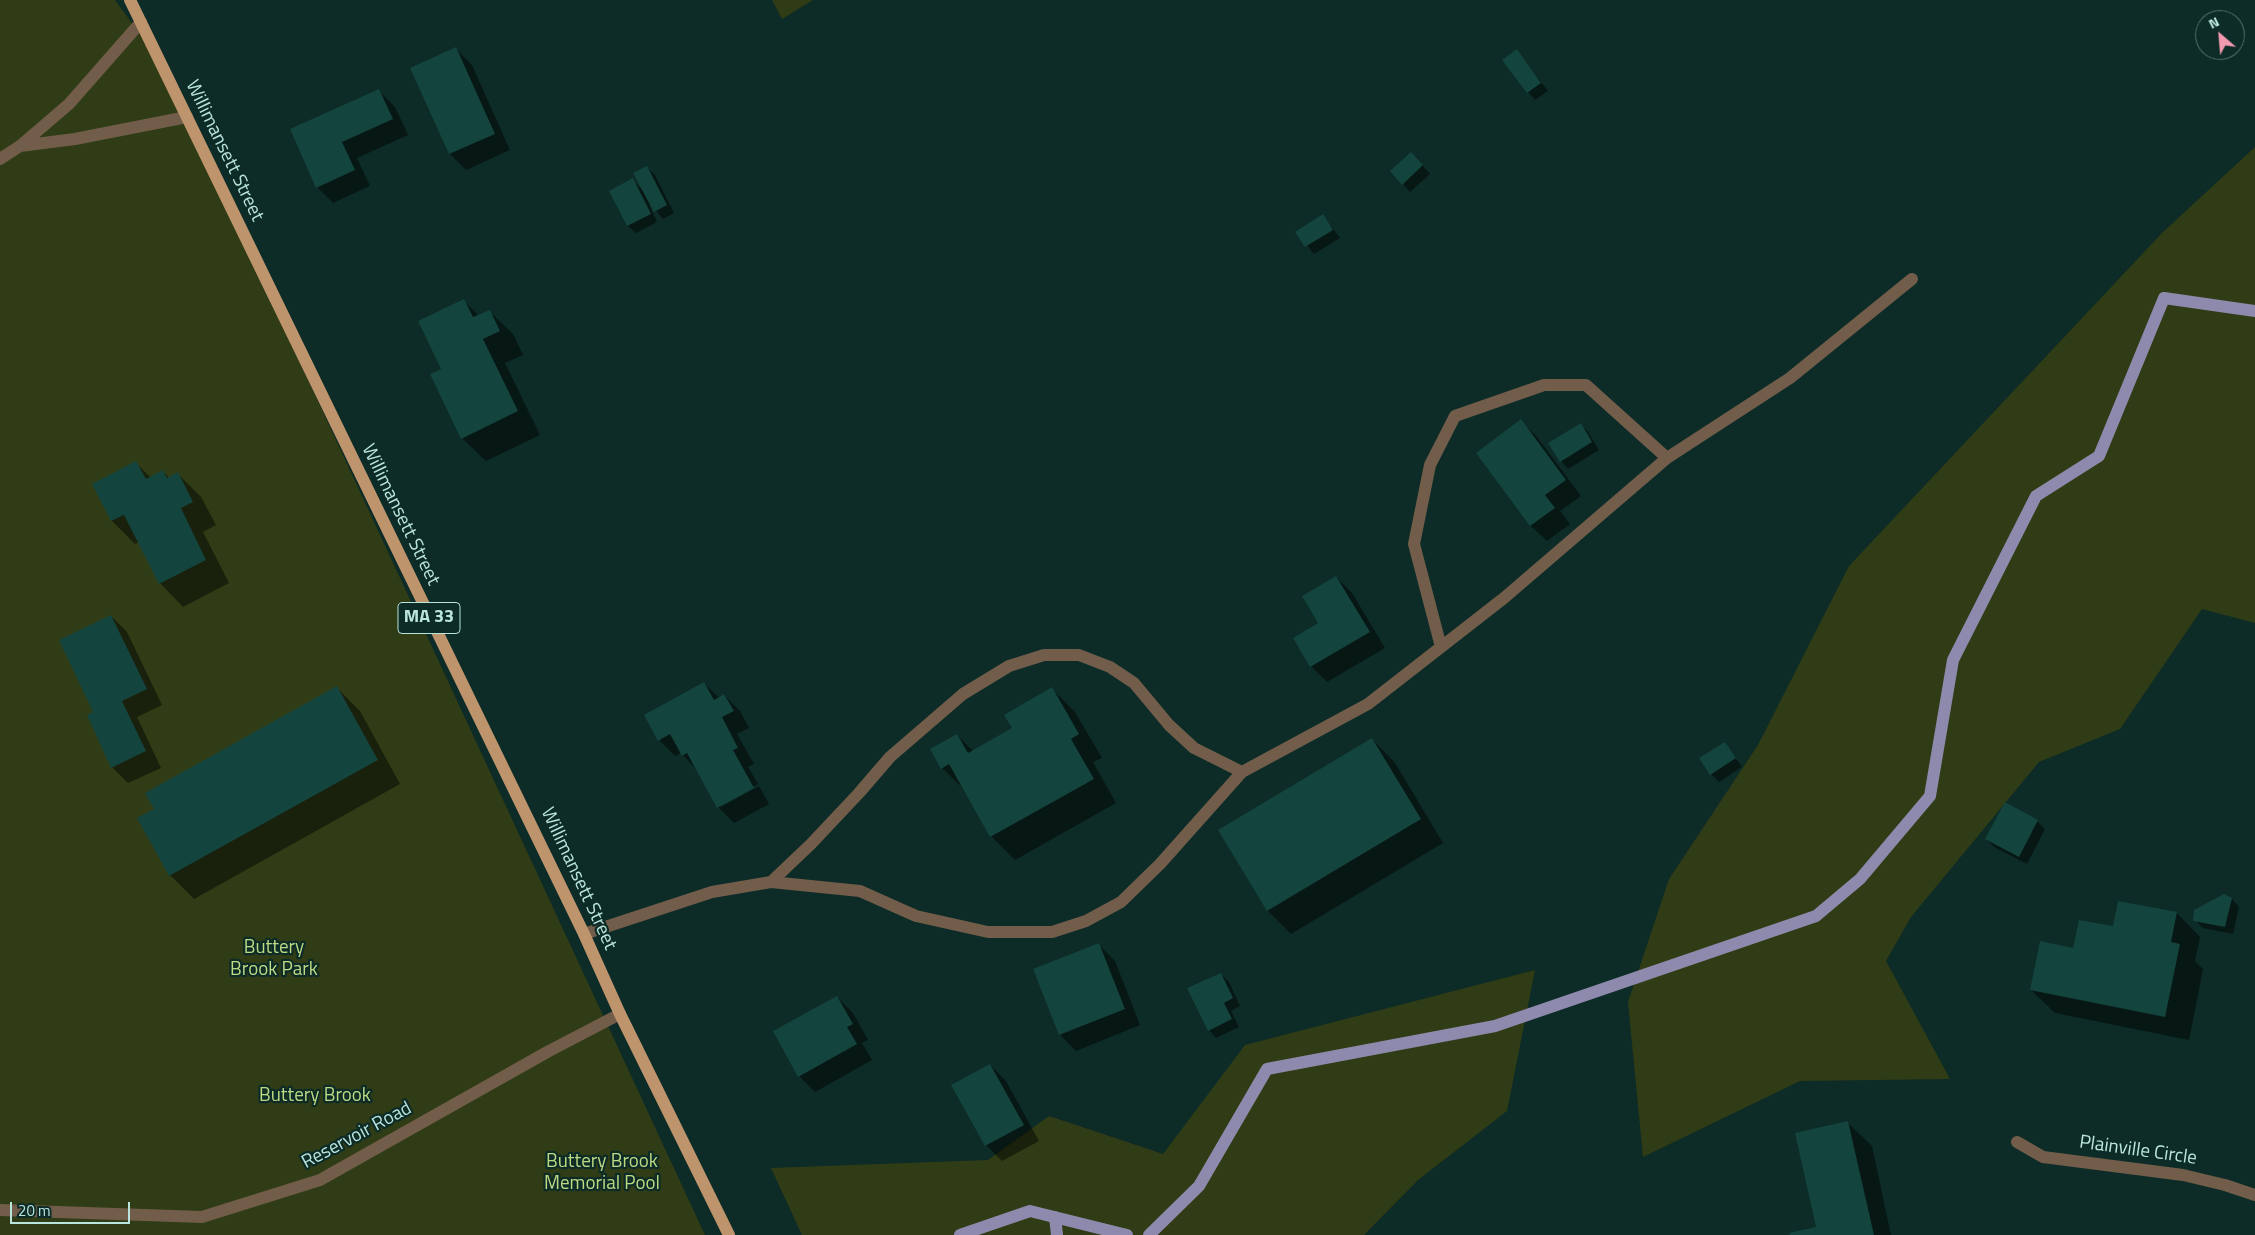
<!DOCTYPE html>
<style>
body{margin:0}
#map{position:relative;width:2255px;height:1235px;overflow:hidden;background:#0d2b27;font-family:"Titillium Web",sans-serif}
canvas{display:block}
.north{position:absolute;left:2195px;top:10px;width:50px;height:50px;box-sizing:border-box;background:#0d2b27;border:1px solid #527570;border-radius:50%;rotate:333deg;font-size:14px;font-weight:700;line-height:20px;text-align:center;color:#bae5dd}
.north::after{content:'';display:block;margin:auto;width:18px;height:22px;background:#f29ab0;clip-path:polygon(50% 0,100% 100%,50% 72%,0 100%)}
.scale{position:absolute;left:10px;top:1202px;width:120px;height:22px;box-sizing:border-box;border:2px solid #bae5dd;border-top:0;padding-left:6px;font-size:15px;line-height:18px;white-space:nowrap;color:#bae5dd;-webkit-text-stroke:4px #0d2b27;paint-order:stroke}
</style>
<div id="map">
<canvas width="2255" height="1235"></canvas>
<div class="north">N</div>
<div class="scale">20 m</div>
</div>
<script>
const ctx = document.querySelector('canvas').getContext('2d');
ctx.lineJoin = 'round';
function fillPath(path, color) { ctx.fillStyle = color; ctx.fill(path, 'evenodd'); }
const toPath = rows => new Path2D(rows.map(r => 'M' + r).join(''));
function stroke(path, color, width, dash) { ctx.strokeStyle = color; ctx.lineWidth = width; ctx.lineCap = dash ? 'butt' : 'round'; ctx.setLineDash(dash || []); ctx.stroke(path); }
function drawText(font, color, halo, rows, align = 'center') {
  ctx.font = font + ' "Titillium Web",sans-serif'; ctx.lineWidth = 4.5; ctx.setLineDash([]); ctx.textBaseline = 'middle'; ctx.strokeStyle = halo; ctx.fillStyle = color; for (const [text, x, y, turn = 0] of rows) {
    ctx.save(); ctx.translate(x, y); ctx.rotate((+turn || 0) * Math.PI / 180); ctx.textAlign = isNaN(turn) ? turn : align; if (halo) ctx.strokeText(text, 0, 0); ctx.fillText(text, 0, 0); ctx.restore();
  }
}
fillPath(toPath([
 [0,0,115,0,161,63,705,1235,0,1235],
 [772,0,813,0,782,19],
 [2255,147,2255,623,2202,609,2120,729,2039,762,1911,917,1886,961,1950,1079,1800,1081,1643,1157,1628,1002,1669,879,1758,745,1849,566,2162,233],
 [1535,970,1507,1111,1418,1180,1364,1235,802,1235,771,1168,988,1160,1049,1116,1163,1154,1245,1045]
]), '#303c15');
fillPath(toPath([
 [456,49,472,65,510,150,466,170,450,154,412,69],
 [1517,51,1548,91,1535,100,1528,92],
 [379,91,395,107,408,135,357,158,370,186,333,203,317,187,291,130],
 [1419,161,1430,174,1410,192,1403,184],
 [647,168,655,175,674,213,663,219,651,204,649,205,657,222,636,233,628,226,633,180,643,191],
 [1323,216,1340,238,1314,254,1297,233],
 [464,301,479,316,489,311,513,334,523,355,505,363,540,435,486,461,462,438,443,369],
 [1521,421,1537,437,1581,496,1560,511,1570,524,1547,541,1531,526,1477,453],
 [1581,424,1588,432,1599,450,1568,469,1561,461],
 [136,463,151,478,163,471,169,478,178,474,201,497,216,525,203,532,229,583,183,607,160,583,139,542,135,544,112,521],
 [1336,577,1352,593,1385,648,1327,682,1311,666,1319,624],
 [111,616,127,632,162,705,137,717,161,768,128,783,112,767],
 [704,683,719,698,724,695,740,711,749,728,737,734,754,764,748,767,758,784,721,804,721,807,759,786,769,804,734,823,718,807,697,770,681,753,675,756,659,740],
 [337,688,360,711,400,784,194,899,170,875],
 [1052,689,1075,712,1102,758,1093,762,1116,803,1015,860,991,836,966,791,942,768,957,735,973,751,1013,729],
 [1372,739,1395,763,1443,843,1291,934,1267,910],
 [1725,743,1742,767,1719,782,1711,774],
 [2005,804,2037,821,2045,829,2027,864,1994,847,1987,839],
 [2232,899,2239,907,2233,934,2203,928,2195,920],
 [2177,913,2200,937,2195,961,2203,969,2189,1040,2055,1013,2031,990,2074,949,2114,928],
 [1099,945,1115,961,1140,1025,1076,1051,1060,1035,1035,970],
 [1221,974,1229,982,1240,1006,1231,1011,1239,1027,1216,1038,1209,1030],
 [837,997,853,1013,868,1040,862,1043,872,1060,815,1092,799,1076,775,1031],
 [990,1065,1006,1081,1039,1141,1002,1161,986,1145],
 [1848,1123,1872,1146,1891,1235,1791,1235,1818,1228]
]), '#0007');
stroke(toPath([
 [1055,1217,1057,1235],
 [960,1235,1030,1211,1127,1235],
 [1149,1235,1199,1186,1267,1069,1495,1026,1816,916,1860,879,1930,796,1953,660,2036,496,2099,456,2164,298,2255,311]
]), '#8e8aad', 12);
fillPath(toPath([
 [456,47,495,134,449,154,410,68],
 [1517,49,1541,83,1527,93,1502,60],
 [379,89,393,119,342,142,355,170,316,188,290,129],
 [1411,152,1423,165,1402,185,1390,171],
 [647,166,667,205,654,212,633,173],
 [633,178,651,214,627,226,609,191],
 [1323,214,1333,230,1305,247,1295,232],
 [464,299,473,317,490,310,500,331,483,339,518,411,461,439,430,374,441,369,418,321],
 [1521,419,1566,480,1545,495,1555,508,1530,526,1476,453],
 [1581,423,1592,442,1560,462,1548,443],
 [136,461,146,479,163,470,167,478,178,472,193,502,181,508,206,560,159,584,124,515,111,521,92,484],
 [1336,576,1370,632,1310,667,1293,638,1318,623,1302,596],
 [111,615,147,689,122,701,146,751,111,768,87,715,93,712,59,640],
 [704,682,714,700,724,694,734,711,722,717,738,748,733,750,754,788,717,808,687,753,682,756,670,734,658,741,644,715],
 [337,686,378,760,169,876,137,818,154,809,145,793],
 [1052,687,1079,734,1071,739,1094,779,990,837,949,764,941,769,930,749,957,734,968,753,1012,728,1004,715],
 [1372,738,1421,819,1267,911,1218,830],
 [1725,742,1736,758,1710,775,1699,758],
 [2005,802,2038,820,2019,857,1985,839],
 [2224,894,2232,898,2225,927,2193,921,2194,910],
 [2118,901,2177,912,2171,942,2180,944,2165,1017,2030,990,2040,941,2073,948,2079,920,2113,926],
 [1099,943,1125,1009,1059,1035,1033,969],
 [1221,973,1233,998,1224,1003,1232,1019,1208,1031,1187,988],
 [837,996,853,1024,847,1027,857,1044,798,1077,773,1031],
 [990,1064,1024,1125,985,1146,951,1085],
 [1848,1121,1874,1235,1790,1235,1789,1233,1816,1227,1795,1133]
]), '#14443e');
stroke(toPath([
 [20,146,75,139,187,117],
 [0,159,20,146,69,104,141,22],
 [1441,647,1414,544,1430,465,1455,416,1544,385,1586,385,1667,458],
 [771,882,811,844,859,793,890,757,963,694,1009,666,1044,655,1079,655,1110,667,1134,683,1169,725,1194,748,1242,772],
 [584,934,712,892,771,882,860,891,916,916,988,932,1052,932,1086,921,1121,902,1160,864,1242,772,1368,704,1504,598,1667,458,1790,378,1912,279]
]), '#715d4a', 12);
stroke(toPath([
 [2017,1142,2043,1157,2183,1175,2225,1185,2255,1195],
 [0,1210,202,1217,320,1180,549,1051,620,1014]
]), '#715d4a', 12);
stroke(toPath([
 [130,0,584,934,620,1014,729,1235]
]), '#be946d', 12);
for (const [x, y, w] of [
 [429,618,62]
]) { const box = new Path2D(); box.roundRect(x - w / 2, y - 15.5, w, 31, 4); ctx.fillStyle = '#0d2b27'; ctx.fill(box); stroke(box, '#bae5dd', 1); }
drawText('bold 18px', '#bae5dd', null, [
 ["MA 33",429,618]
]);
drawText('19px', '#bae5dd', '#0d2b27', [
 ["Willimansett Street",224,151,64],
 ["Willimansett Street",400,515,64],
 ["Willimansett Street",578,879,65],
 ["Reservoir Road",357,1136,-28],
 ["Plainville Circle",2138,1151,8]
]);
drawText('19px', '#bdda83', '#0d2b27', [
 ["Buttery",274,948],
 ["Brook Park",274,970],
 ["Buttery Brook",315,1096],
 ["Buttery Brook",602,1162],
 ["Memorial Pool",602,1184]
]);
</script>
